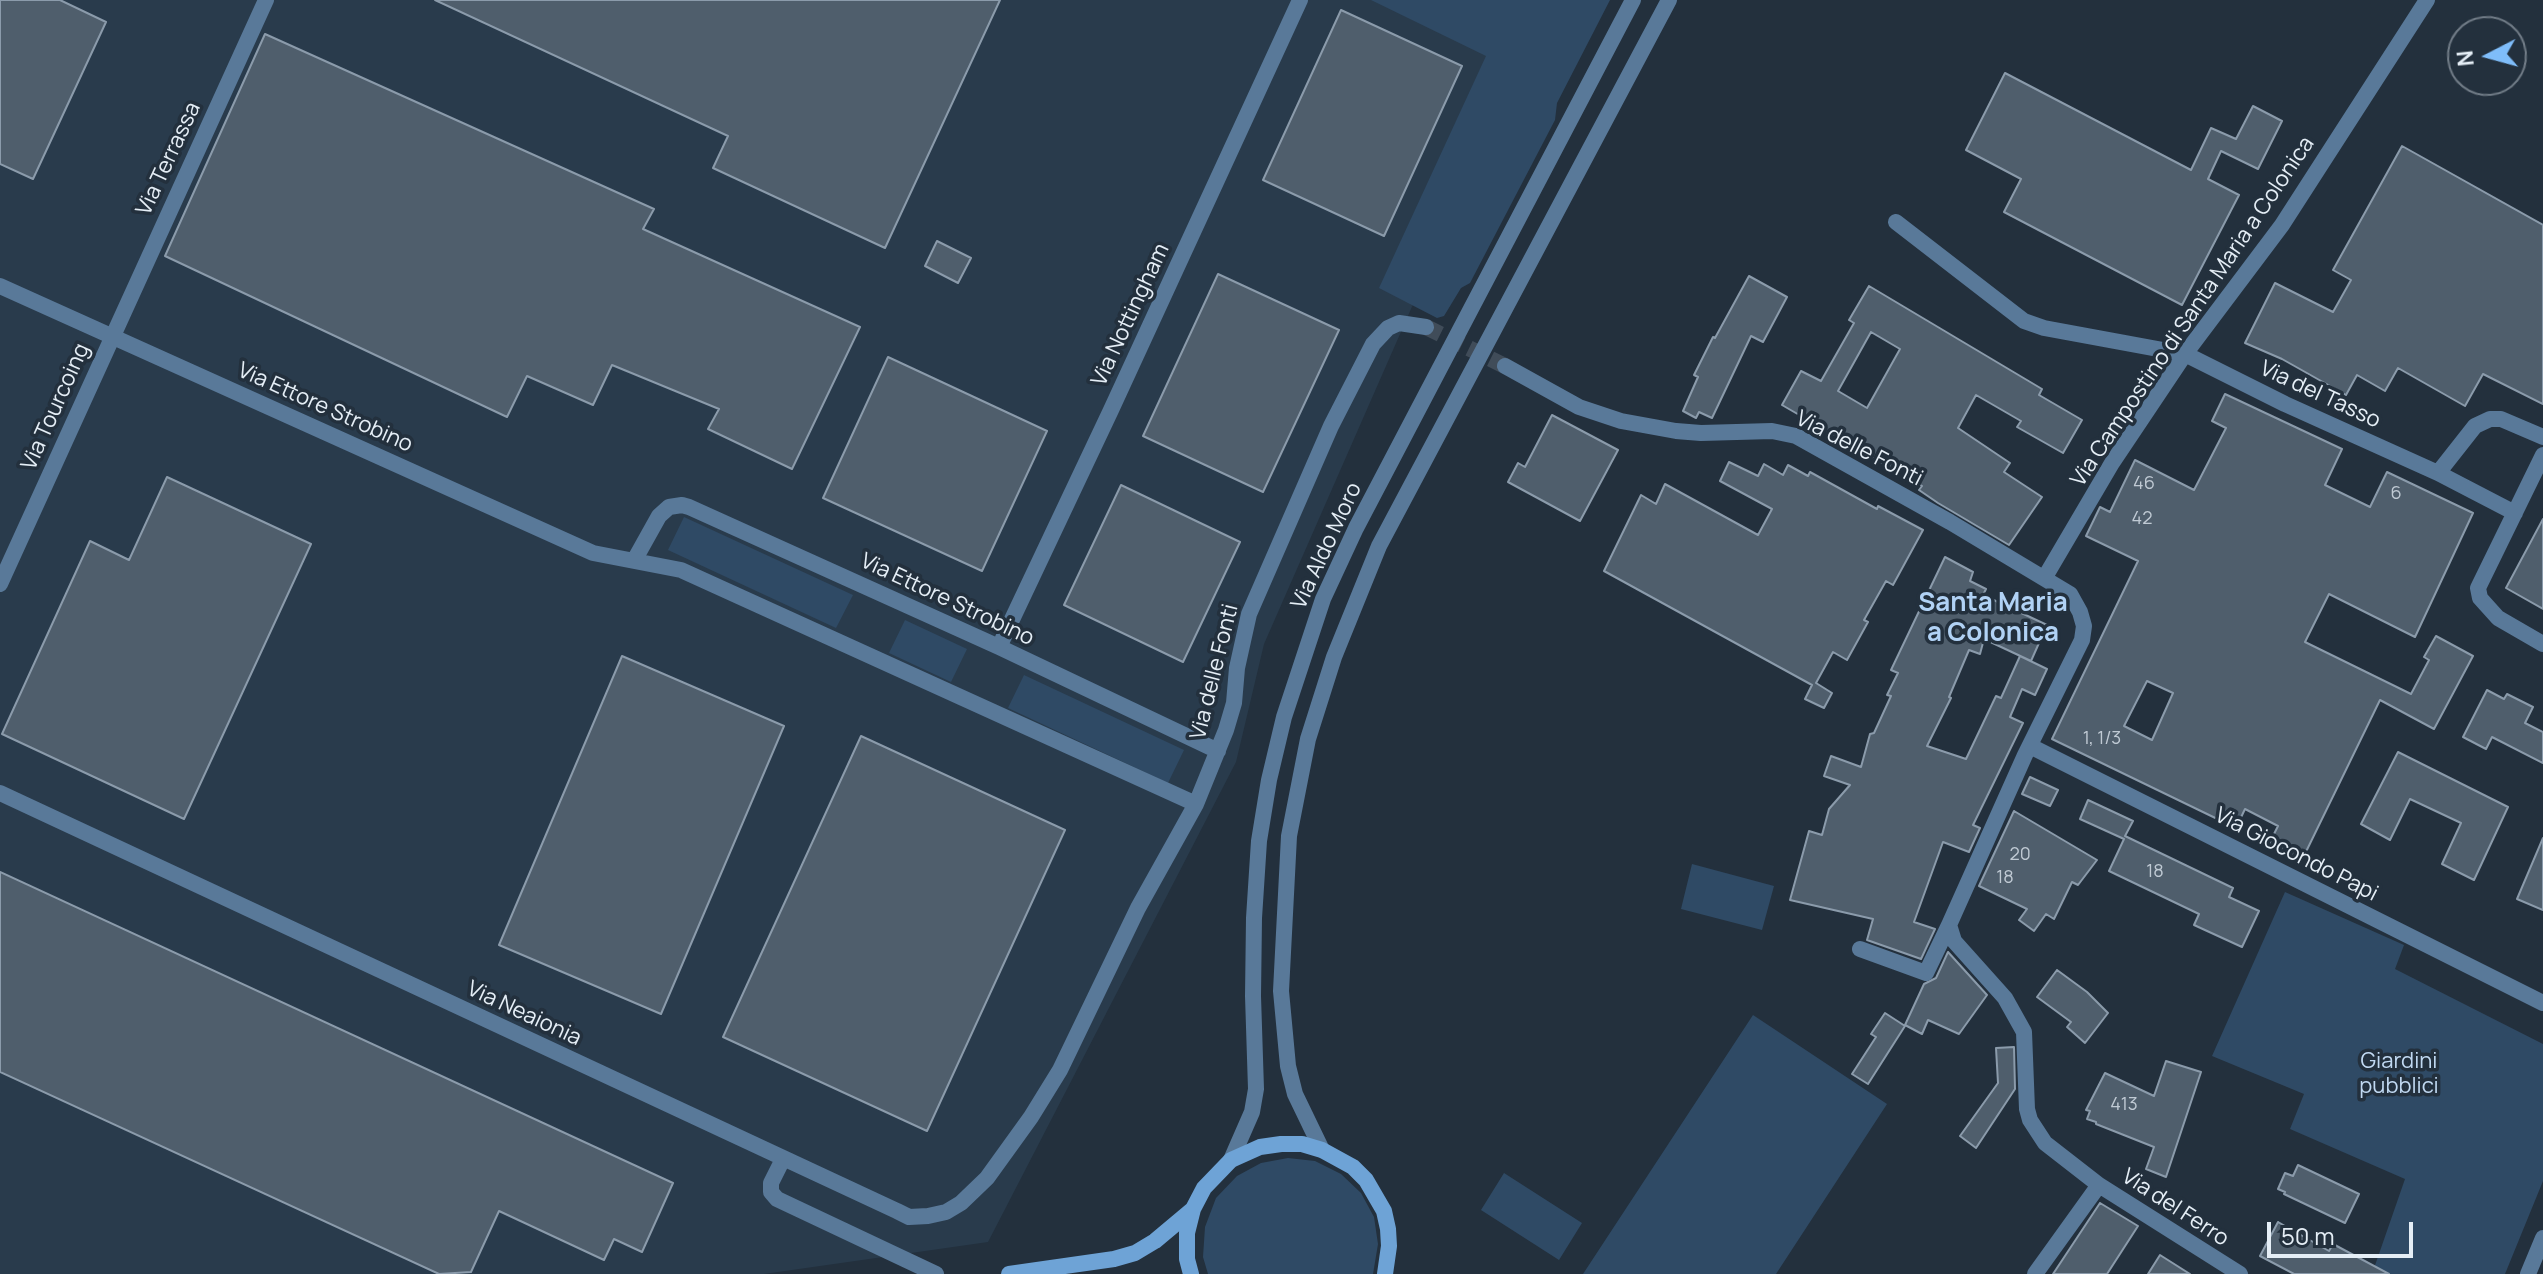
<!DOCTYPE html>
<style>
body{margin:0}
#map{position:relative;width:2543px;height:1274px;overflow:hidden;background:#23303d;font-family:Manrope,sans-serif}
canvas{display:block}
.north{position:absolute;left:2447px;top:16px;width:80px;height:80px;box-sizing:border-box;background:#23303d;border:2px solid #717c87;border-radius:50%;rotate:264deg;font-size:22px;font-weight:700;line-height:32px;text-align:center;color:#e5eef6}
.north::after{content:'';display:block;margin:auto;width:28px;height:36px;background:#7fbdfa;clip-path:polygon(50% 0,100% 100%,50% 72%,0 100%)}
.scale{position:absolute;left:2267px;top:1222px;width:146px;height:36px;box-sizing:border-box;border:4px solid #e5eef6;border-top:0;padding-left:10px;font-size:24px;line-height:28px;white-space:nowrap;color:#e5eef6;-webkit-text-stroke:6px #23303d;paint-order:stroke}
</style>
<div id="map">
<canvas width="2543" height="1274"></canvas>
<div class="north">N</div>
<div class="scale">50 m</div>
</div>
<script>
const ctx = document.querySelector('canvas').getContext('2d');
ctx.lineJoin = 'round';
function fillPath(path, color) { ctx.fillStyle = color; ctx.fill(path, 'evenodd'); }
const toPath = rows => new Path2D(rows.map(r => 'M' + r).join(''));
function stroke(path, color, width, dash) { ctx.strokeStyle = color; ctx.lineWidth = width; ctx.lineCap = dash ? 'butt' : 'round'; ctx.setLineDash(dash || []); ctx.stroke(path); }
function drawText(font, color, halo, rows, align = 'center') {
  ctx.font = font + ' Manrope,sans-serif'; ctx.lineWidth = 7; ctx.setLineDash([]); ctx.textBaseline = 'middle'; ctx.strokeStyle = halo; ctx.fillStyle = color; for (const [text, x, y, turn = 0] of rows) {
    ctx.save(); ctx.translate(x, y); ctx.rotate((+turn || 0) * Math.PI / 180); ctx.textAlign = isNaN(turn) ? turn : align; if (halo) ctx.strokeText(text, 0, 0); ctx.fillText(text, 0, 0); ctx.restore();
  }
}
fillPath(toPath([
 [0,0,1394,0,1522,56,1264,644,1236,762,988,1242,764,1274,0,1274]
]), '#293b4c');
fillPath(toPath([
 [1371,0,1610,0,1557,103,1555,120,1470,283,1461,288,1444,316,1437,318,1379,288,1486,56],
 [684,517,853,595,836,628,668,550],
 [905,620,967,649,951,682,889,653],
 [1024,675,1184,750,1168,783,1008,708],
 [1692,864,1774,886,1762,930,1681,909],
 [2285,892,2404,945,2395,969,2543,1044,2543,1181,2505,1274,2372,1274,2405,1179,2290,1129,2304,1094,2212,1056],
 [1753,1015,1887,1104,1776,1274,1583,1274],
 [1288,1158,1315,1161,1341,1174,1361,1193,1374,1217,1378,1244,1373,1274,1208,1274,1203,1257,1205,1227,1216,1198,1237,1176,1261,1163],
 [1504,1173,1582,1223,1559,1260,1481,1210]
]), '#2f4a65');
const building = toPath([
 [0,0,60,0,106,22,33,179,0,164,0,0],
 [435,0,1000,0,885,248,713,168,728,136,435,0],
 [1341,10,1462,66,1384,236,1263,180,1341,10],
 [265,34,654,209,643,229,860,327,792,469,708,429,719,409,612,365,593,405,527,376,507,417,165,256,265,34],
 [2005,73,2191,170,2211,128,2236,139,2253,106,2282,121,2258,169,2221,151,2208,179,2239,195,2182,305,2004,212,2021,179,1966,150,2005,73],
 [2402,146,2543,225,2543,404,2483,374,2465,406,2398,368,2385,391,2357,375,2346,395,2282,359,2245,343,2275,283,2333,312,2351,280,2333,270,2402,146],
 [937,241,971,258,958,283,925,266,937,241],
 [1218,274,1339,330,1263,492,1143,436,1218,274],
 [1749,276,1787,297,1763,342,1751,336,1712,418,1699,412,1696,418,1683,411,1698,377,1694,375,1713,337,1715,338,1749,276],
 [1869,286,2042,389,2039,395,2082,420,2063,453,2017,427,2021,421,1976,395,1958,428,2010,463,2004,472,2042,497,2009,545,1938,503,1919,490,1922,486,1782,405,1801,371,1821,381,1854,323,1849,320,1869,286],
 [1871,332,1900,349,1867,408,1838,391,1871,332],
 [888,357,1047,431,982,571,823,498,888,357],
 [2225,394,2342,449,2325,485,2370,507,2387,472,2473,513,2415,637,2329,594,2305,642,2411,694,2429,660,2424,657,2436,636,2473,656,2434,729,2380,700,2301,862,2268,846,2278,826,2245,809,2236,828,2052,739,2138,561,2086,536,2100,507,2110,512,2135,460,2194,490,2226,428,2212,421,2225,394],
 [2147,681,2173,693,2152,740,2124,726,2147,681],
 [1552,415,1618,450,1580,521,1508,482,1518,463,1525,467,1552,415],
 [1729,462,1758,476,1764,464,1783,475,1788,465,1808,476,1810,472,1877,509,1878,506,1923,530,1893,585,1886,581,1864,620,1868,622,1847,660,1833,652,1816,683,1832,693,1824,708,1805,699,1812,685,1604,571,1641,495,1656,504,1665,484,1758,535,1772,509,1720,481,1729,462],
 [167,477,311,544,184,819,2,734,90,541,129,560,167,477],
 [1121,485,1240,542,1183,662,1064,605,1121,485],
 [2543,519,2543,609,2506,588,2543,519],
 [1945,557,1973,572,1970,581,1986,589,1983,595,2047,625,2031,661,1984,639,1980,654,1969,650,1949,697,1951,698,1927,746,1966,759,1996,696,2001,698,2020,656,2047,669,2035,695,2022,689,2010,717,2023,723,1973,825,1980,828,1969,852,1943,842,1914,922,1935,929,1921,959,1867,940,1873,919,1790,900,1809,831,1822,835,1829,809,1850,785,1824,776,1831,756,1861,767,1870,734,1874,733,1891,696,1887,695,1898,673,1891,670,1945,557],
 [622,656,784,726,661,1014,499,945,622,656],
 [2487,690,2504,699,2507,694,2533,707,2525,723,2543,732,2543,763,2492,737,2486,749,2463,737,2487,690],
 [861,736,1065,830,927,1131,723,1037,861,736],
 [2398,752,2508,807,2474,880,2442,864,2461,823,2410,799,2390,840,2361,824,2398,752],
 [2030,777,2058,790,2050,806,2022,794,2030,777],
 [2088,800,2133,821,2125,836,2233,888,2229,897,2259,911,2242,947,2194,925,2199,914,2109,871,2124,839,2080,819,2088,800],
 [2014,811,2097,860,2078,885,2072,882,2054,919,2046,914,2034,931,2019,920,2027,909,1979,886,2014,811],
 [2543,838,2543,910,2517,899,2543,838],
 [0,872,673,1183,642,1252,614,1239,604,1260,499,1211,471,1272,439,1274,0,1072,0,872],
 [1948,952,1987,995,1959,1034,1928,1020,1922,1034,1905,1025,1924,984,1936,978,1948,952],
 [2057,970,2087,992,2108,1013,2085,1043,2067,1027,2071,1022,2037,997,2057,970],
 [1885,1013,1905,1026,1868,1084,1852,1074,1876,1037,1871,1034,1885,1013],
 [2014,1047,2015,1089,1976,1148,1960,1136,1998,1083,1996,1048,2014,1047],
 [2166,1061,2201,1072,2166,1177,2146,1169,2154,1147,2096,1124,2096,1122,2087,1119,2090,1111,2086,1110,2105,1073,2154,1096,2166,1061],
 [2298,1165,2359,1194,2345,1223,2284,1194,2285,1192,2278,1189,2285,1173,2293,1176,2298,1165],
 [2100,1203,2138,1226,2107,1274,2053,1274,2100,1203],
 [2278,1222,2329,1251,2333,1244,2389,1274,2294,1274,2260,1256,2278,1222],
 [2160,1255,2190,1274,2148,1274,2160,1255]
]);
fillPath(building, '#4f5e6c');
stroke(building, '#8b9bab', 2);
stroke(toPath([
 [1426,327,1505,366]
]), '#404c59', 16, [16, 8]);
stroke(toPath([
 [1896,222,2024,321,2044,328,2185,354,2285,404,2438,473,2515,513],
 [0,286,593,553,681,570,1196,804],
 [1505,366,1579,407,1621,421,1676,431,1701,433,1772,431,1796,436,1950,522,2070,594,2080,612,2084,626,2082,640,2025,755,1949,925,1954,941,2005,998,2024,1032,2027,1109,2030,1120,2045,1143,2099,1185,2240,1274],
 [2543,455,2478,588,2480,598,2498,618,2543,644],
 [2438,473,2475,426,2490,419,2501,419,2543,437],
 [635,559,659,516,669,507,682,505,689,507,999,647,1218,751],
 [2045,577,2112,463,2185,354,2282,225,2427,0],
 [0,584,266,0],
 [999,647,1111,410,1300,0],
 [2030,746,2543,1003],
 [0,793,897,1211,909,1217,928,1216,946,1212,961,1203,987,1178,1031,1117,1060,1070,1138,908,1196,804,1226,730,1234,703,1237,668,1249,614,1331,426,1373,344,1388,328,1399,323,1426,327],
 [1860,949,1926,973,1949,925],
 [783,1159,771,1183,771,1192,777,1199,936,1274],
 [2035,1274,2099,1185],
 [2528,1274,2543,1238]
]), '#597999', 16);
stroke(toPath([
 [1322,1150,1295,1094,1288,1066,1281,991,1289,836,1308,739,1334,657,1379,546,1669,0],
 [1231,1160,1252,1112,1256,1089,1253,996,1254,918,1259,841,1269,780,1284,717,1323,599,1356,528,1633,0]
]), '#597999', 16);
stroke(toPath([
 [1009,1274,1114,1259,1135,1253,1155,1241,1192,1210],
 [1191,1274,1187,1259,1187,1233,1193,1209,1204,1188,1231,1160,1260,1147,1281,1144,1302,1144,1322,1150,1353,1167,1366,1180,1384,1211,1388,1229,1389,1246,1385,1274]
]), '#6ea3d6', 16);
drawText('18px', '#c0cad4', null, [
 ["46",2144,484],
 ["6",2396,494],
 ["42",2142,519],
 ["1, 1/3",2102,739],
 ["20",2020,855],
 ["18",2155,872],
 ["18",2005,878],
 ["413",2124,1105]
]);
drawText('22px', '#e5eef6', '#23303d', [
 ["Via Terrassa",169,159,-65],
 ["Via Campostino di Santa Maria a Colonica",2193,312,-56],
 ["Via Nottingham",1131,315,-65],
 ["Via del Tasso",2320,395,25],
 ["Via Tourcoing",56,407,-66],
 ["Via Ettore Strobino",325,408,24],
 ["Via delle Fonti",1859,449,27],
 ["Via Aldo Moro",1327,546,-65],
 ["Via Ettore Strobino",947,600,25],
 ["Via delle Fonti",1215,672,-76],
 ["Via Giocondo Papi",2296,855,27],
 ["Via Neaionia",524,1014,25],
 ["Via del Ferro",2175,1208,33]
]);
drawText('22px', '#c1d9f2', '#23303d', [
 ["Giardini",2399,1062],
 ["pubblici",2399,1087]
]);
drawText('bold 26px', '#b1d2f5', '#23303d', [
 ["Santa Maria",1993,604],
 ["a Colonica",1993,634]
]);
</script>
